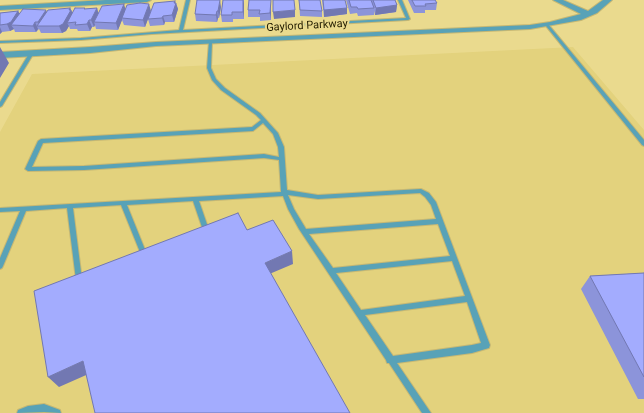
<!DOCTYPE html>
<style>
body{margin:0}
canvas{display:block;background:#eada8e}
</style>
<canvas width="644" height="413"></canvas>
<script>
const ctx = document.querySelector('canvas').getContext('2d');
ctx.lineJoin = 'round';
function fillPath(path, color) { ctx.fillStyle = color; ctx.fill(path, 'evenodd'); }
const toPath = rows => new Path2D(rows.map(r => 'M' + r).join(''));
function stroke(path, color, width, dash) { ctx.strokeStyle = color; ctx.lineWidth = width; ctx.lineCap = dash ? 'butt' : 'round'; ctx.setLineDash(dash || []); ctx.stroke(path); }
function drawText(font, color, halo, rows, align = 'center') {
  ctx.font = font + ' Roboto,sans-serif'; ctx.lineWidth = 4; ctx.setLineDash([]); ctx.textBaseline = 'middle'; ctx.strokeStyle = halo; ctx.fillStyle = color; for (const [text, x, y, turn = 0] of rows) {
    ctx.save(); ctx.translate(x, y); ctx.rotate((+turn || 0) * Math.PI / 180); ctx.textAlign = isNaN(turn) ? turn : align; if (halo) ctx.strokeText(text, 0, 0); ctx.fillText(text, 0, 0); ctx.restore();
  }
}
fillPath(toPath([
 [573,47,644,130,644,413,0,413,0,132,32,74]
]), '#e3d27d');
const lane = toPath([
 [186,0,190,0,183,30,406,18,398,0,402,0,410,19,408,20,152,34,81,40,0,43,0,41,81,38,179,30,186,0],
 [546,24,548,24,644,140,644,146,642,145,546,26,546,24],
 [209,41,212,42,211,68,216,79,225,88,260,113,278,133,284,147,287,190,318,195,421,189,429,193,436,202,490,345,489,348,472,353,397,363,431,413,422,413,389,363,387,363,386,360,299,229,288,209,283,196,199,201,210,233,209,235,205,235,204,233,193,201,127,205,148,257,147,259,145,260,143,259,142,257,121,205,73,208,82,280,81,282,79,283,77,282,76,280,67,208,26,211,3,266,2,268,0,269,0,258,20,211,0,212,0,208,281,192,279,160,264,158,84,170,28,171,25,169,38,141,41,139,252,127,261,120,256,115,221,90,212,80,207,68,209,41],
 [263,123,273,134,278,147,279,157,264,154,84,166,32,167,43,143,253,131,263,123],
 [420,193,425,197,431,205,436,219,306,229,294,209,288,195,318,199,420,193],
 [438,224,450,256,333,268,309,234,438,224],
 [452,261,465,296,361,310,336,273,452,261],
 [467,302,481,343,472,345,393,356,365,315,467,302],
 [30,52,34,53,2,106,0,107,0,102,30,52],
 [44,404,60,410,61,413,44,412,17,413,18,410,28,406,44,404]
]);
const street = toPath([
 [106,0,151,0,147,2,0,10,0,6,106,0],
 [553,0,563,0,588,11,603,0,612,0,597,13,581,20,530,29,156,46,90,53,0,58,0,52,90,47,156,42,530,25,550,22,581,14,553,0]
]);
stroke(lane, '#c6b874', 2);
stroke(street, '#c6b874', 2);
fillPath(lane, '#58a2b7');
fillPath(street, '#58a2b7');
fillPath(toPath([
 [223,0,244,0,244,19,233,19,233,22,222,22,221,15],
 [299,0,322,11,322,17,300,16],
 [322,0,345,0,347,14,324,17],
 [346,0,395,0,397,5,396,12,375,15,374,11,374,15,358,16,357,13,350,14],
 [408,0,435,0,437,3,436,10,425,10,425,13,414,13],
 [175,1,175,3,176,3,178,9,174,22,165,22,164,25,150,26,148,19],
 [271,6,271,20,260,21,260,17,248,17,248,10],
 [221,7,219,18,218,18,217,22,196,21,195,14],
 [70,8,73,13,85,8,85,9,97,8,98,13,125,10,151,11,145,27,124,25,122,20,118,30,96,29,95,25,94,27,92,27,90,31,78,31,77,29,70,29,69,26,66,31,62,33,41,33,39,29,36,32,15,32,14,29,10,31,2,32,0,34,0,13,18,11,20,14,47,12],
 [644,273,644,399,638,399,581,289,590,276]
]), '#8c94da');
fillPath(toPath([
 [220,0,221,7,219,18,218,11],
 [243,0,244,4,244,19,243,12],
 [271,0,271,20,270,13],
 [175,1,176,5,176,3,178,9,174,22,172,15],
 [124,4,126,11,122,18,122,20,118,30,116,23],
 [149,4,151,11,145,27,143,20],
 [397,5,396,12,375,15,376,8],
 [70,8,74,16,67,23,69,26,66,31,62,33,59,26],
 [97,8,99,15,94,22,95,25,94,27,91,20],
 [347,8,347,14,324,17,324,10],
 [46,10,49,17,40,26,38,22],
 [295,10,295,17,274,19,273,12],
 [18,11,22,18,11,25,14,29,10,31,7,24],
 [217,11,218,18,217,22,216,15],
 [163,16,165,22,164,25,162,18],
 [89,20,92,27,90,31,87,24],
 [35,22,38,29,36,32,33,26],
 [0,27,2,32,0,34],
 [0,47,9,63,0,78],
 [292,251,293,264,267,275,265,263],
 [83,361,93,372,59,387,48,377]
]), '#7278b2');
const building = toPath([
 [197,0,220,0,218,11,217,11,216,15,195,14,197,0],
 [223,0,243,0,243,12,232,12,232,15,221,15,223,0],
 [249,0,271,0,270,13,259,14,260,10,248,10,249,0],
 [273,0,294,0,295,10,273,12,273,0],
 [299,0,320,0,322,11,300,10,299,0],
 [323,0,345,0,347,8,324,10,323,0],
 [349,0,371,0,374,8,358,9,357,7,351,7,349,0],
 [373,0,395,0,397,5,376,8,373,0],
 [412,0,435,0,437,3,425,4,426,6,415,6,412,0],
 [175,1,174,3,176,3,172,15,163,16,162,18,148,19,154,3,175,1],
 [140,3,149,4,143,20,122,18,127,5,140,3],
 [124,4,116,23,94,22,102,6,124,4],
 [70,8,69,10,71,10,63,24,59,26,37,26,48,10,70,8],
 [75,8,85,8,84,9,97,8,91,20,89,20,87,24,75,25,76,22,67,23,75,8],
 [23,9,46,10,38,22,35,22,33,26,11,25,23,9],
 [18,11,11,22,7,24,0,25,0,13,18,11],
 [238,213,247,230,273,220,292,251,265,263,350,413,95,413,83,361,48,377,34,291,238,213],
 [644,273,644,377,590,276,644,273]
]);
fillPath(building, '#a3acfe');
stroke(building, '#7278b2', 1);
drawText('11px', '#231d00', '#eada8e', [
 ["Gaylord Parkway",307,26,-3]
]);
</script>
